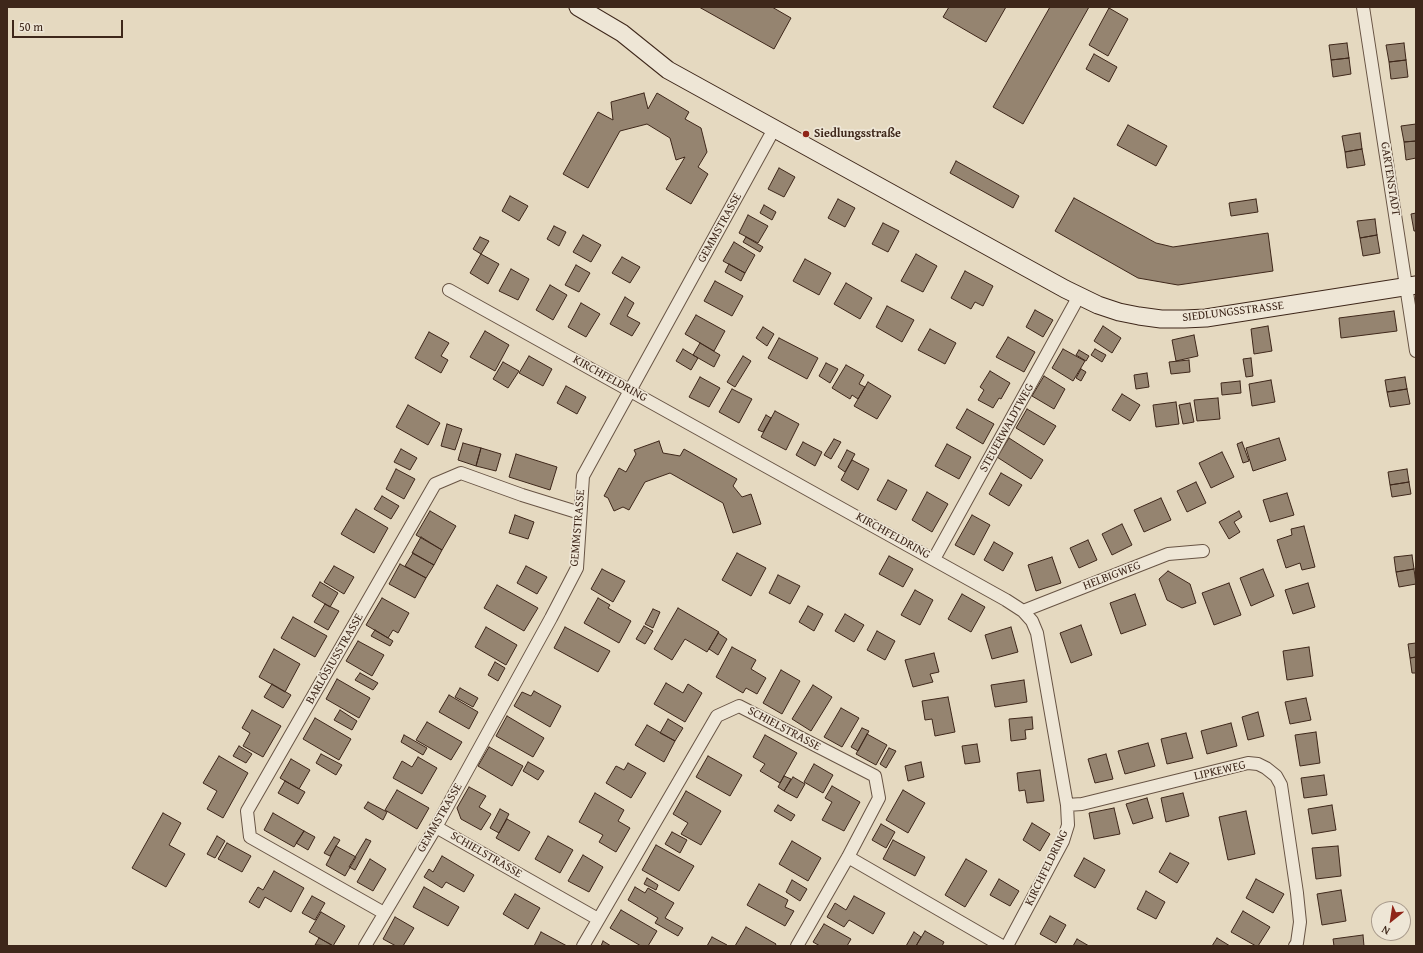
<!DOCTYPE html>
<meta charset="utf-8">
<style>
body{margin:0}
#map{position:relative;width:1423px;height:953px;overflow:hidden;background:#e5d9c0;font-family:"Gentium Book Plus",serif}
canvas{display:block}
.frame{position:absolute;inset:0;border:8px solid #3e271a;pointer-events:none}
.north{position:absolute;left:1371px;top:901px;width:40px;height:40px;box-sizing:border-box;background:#eee6d6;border:1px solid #a89a8b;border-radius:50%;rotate:210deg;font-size:11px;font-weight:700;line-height:16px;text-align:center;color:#3e271a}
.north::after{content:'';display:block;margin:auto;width:14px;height:18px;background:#8f2418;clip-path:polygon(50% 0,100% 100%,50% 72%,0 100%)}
.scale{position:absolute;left:12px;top:20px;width:111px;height:18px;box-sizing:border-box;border:2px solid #3e271a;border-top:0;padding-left:5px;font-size:12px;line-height:14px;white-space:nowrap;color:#3e271a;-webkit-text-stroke:3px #eee6d6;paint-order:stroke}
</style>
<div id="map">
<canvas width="1423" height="953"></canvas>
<div class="frame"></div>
<div class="north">N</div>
<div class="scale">50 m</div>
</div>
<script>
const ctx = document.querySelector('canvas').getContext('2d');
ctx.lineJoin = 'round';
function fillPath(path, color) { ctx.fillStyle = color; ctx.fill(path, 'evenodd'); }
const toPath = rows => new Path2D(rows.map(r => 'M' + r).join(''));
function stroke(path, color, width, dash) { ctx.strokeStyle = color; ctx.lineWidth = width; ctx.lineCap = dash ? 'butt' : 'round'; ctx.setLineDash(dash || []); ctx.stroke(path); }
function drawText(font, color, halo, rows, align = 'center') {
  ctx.font = font + ' "Gentium Book Plus",serif'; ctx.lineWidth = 3.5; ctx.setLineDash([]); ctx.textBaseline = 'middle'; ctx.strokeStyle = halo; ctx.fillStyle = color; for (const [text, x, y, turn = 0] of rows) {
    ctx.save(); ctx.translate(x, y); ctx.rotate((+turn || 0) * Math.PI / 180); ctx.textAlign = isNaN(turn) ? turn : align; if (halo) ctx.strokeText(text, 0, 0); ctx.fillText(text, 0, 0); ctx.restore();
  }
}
const building = toPath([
 [699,7,772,7,791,18,774,49,699,7],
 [949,7,1006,7,986,42,943,17,949,7],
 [1050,7,1089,7,1023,124,993,107,1050,7],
 [1109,8,1128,19,1108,56,1089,45,1109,8],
 [1347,43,1349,58,1331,60,1329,45,1347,43],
 [1404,43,1406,60,1389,62,1386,45,1404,43],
 [1094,54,1117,67,1109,82,1086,69,1094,54],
 [1349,58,1351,74,1333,77,1331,60,1349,58],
 [1406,60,1408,77,1391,79,1389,62,1406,60],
 [644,93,648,109,657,93,689,112,685,119,701,128,707,152,698,167,708,174,691,204,666,189,685,157,676,160,670,138,647,124,620,131,588,188,563,174,598,112,613,120,611,102,644,93],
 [1416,124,1416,141,1404,142,1401,126,1416,124],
 [1128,125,1167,146,1156,166,1117,145,1128,125],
 [1360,133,1362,149,1345,152,1342,136,1360,133],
 [1416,141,1416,158,1406,160,1404,142,1416,141],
 [1362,149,1365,165,1347,168,1345,152,1362,149],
 [956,161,1019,196,1013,208,950,173,956,161],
 [779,168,795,177,784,197,768,189,779,168],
 [510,196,528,206,519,221,502,211,510,196],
 [1074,198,1156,243,1173,247,1268,233,1273,271,1178,285,1138,278,1055,231,1074,198],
 [838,199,855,208,845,227,828,218,838,199],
 [1256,199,1258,212,1231,216,1229,203,1256,199],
 [764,205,776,212,772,220,760,213,764,205],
 [1416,213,1416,231,1414,231,1411,214,1416,213],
 [748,215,768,226,758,243,739,233,748,215],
 [1375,219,1377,235,1360,238,1357,221,1375,219],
 [883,223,899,231,888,252,872,244,883,223],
 [554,226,566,232,559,246,547,239,554,226],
 [583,235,601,245,591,262,573,252,583,235],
 [1377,235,1380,253,1363,256,1360,238,1377,235],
 [480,237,489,241,481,254,473,249,480,237],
 [746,237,763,247,760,252,743,242,746,237],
 [734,242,755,255,745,273,723,261,734,242],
 [481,254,499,264,488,284,470,273,481,254],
 [916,254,937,266,923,292,901,281,916,254],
 [622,257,640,267,630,283,612,273,622,257],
 [805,259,831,273,819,295,793,281,805,259],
 [729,264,745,273,741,281,725,272,729,264],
 [576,265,590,273,579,292,565,285,576,265],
 [511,269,529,279,518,300,499,291,511,269],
 [965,271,993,286,983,306,975,302,971,309,951,298,965,271],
 [715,281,743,296,732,316,704,301,715,281],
 [846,283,872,298,860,319,834,304,846,283],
 [550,285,567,295,553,320,536,310,550,285],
 [625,297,634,303,627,316,640,323,632,336,610,324,625,297],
 [581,303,600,314,586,337,568,327,581,303],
 [887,306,914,320,902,342,876,327,887,306],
 [1035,310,1053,320,1043,337,1026,327,1035,310],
 [1394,311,1397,331,1341,338,1339,318,1394,311],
 [696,315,725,331,714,351,685,334,696,315],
 [1103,326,1121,338,1112,353,1094,341,1103,326],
 [1268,326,1272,351,1254,354,1251,329,1268,326],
 [763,327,774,334,767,346,756,338,763,327],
 [930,329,956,343,945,364,918,350,930,329],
 [485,331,509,345,495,371,470,357,485,331],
 [429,332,449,343,441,356,448,360,441,373,415,358,429,332],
 [1194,335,1198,356,1176,361,1172,340,1194,335],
 [1008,337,1035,352,1024,372,996,357,1008,337],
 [779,338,818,358,807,379,768,358,779,338],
 [700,343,720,355,714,367,693,355,700,343],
 [683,349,698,358,691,370,676,361,683,349],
 [1063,349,1085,361,1073,381,1052,368,1063,349],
 [1095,349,1106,355,1102,362,1091,355,1095,349],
 [1079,350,1089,356,1086,361,1076,355,1079,350],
 [529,356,552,369,543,386,519,373,529,356],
 [743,356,751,361,735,387,727,382,743,356],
 [1251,358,1253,376,1246,377,1243,359,1251,358],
 [1189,360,1190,372,1171,374,1169,362,1189,360],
 [503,362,519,371,508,388,493,379,503,362],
 [826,363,838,369,830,383,819,376,826,363],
 [846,365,864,375,859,384,865,387,858,399,852,395,850,399,832,388,846,365],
 [1081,369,1086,372,1081,381,1076,378,1081,369],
 [990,371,1010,383,1001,399,999,398,993,408,978,400,984,390,980,387,990,371],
 [1147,373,1149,387,1136,389,1134,375,1147,373],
 [1044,376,1065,389,1054,409,1032,396,1044,376],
 [700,377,720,388,709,407,689,397,700,377],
 [1405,377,1407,389,1387,392,1385,380,1405,377],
 [1271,380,1275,402,1252,406,1249,384,1271,380],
 [1240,381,1241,393,1222,395,1221,383,1240,381],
 [868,382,891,396,877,419,854,406,868,382],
 [566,386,586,397,577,414,557,403,566,386],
 [732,389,752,399,739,423,719,412,732,389],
 [1407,389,1410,404,1390,407,1387,392,1407,389],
 [1122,394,1140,405,1130,421,1112,410,1122,394],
 [1218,398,1220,419,1197,421,1194,400,1218,398],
 [1176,402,1179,424,1156,427,1153,405,1176,402],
 [1190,403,1194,422,1183,424,1179,405,1190,403],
 [408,405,440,423,428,445,396,427,408,405],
 [967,409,994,424,983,444,956,428,967,409],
 [1027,409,1056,426,1044,445,1016,428,1027,409],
 [775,411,799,424,786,450,761,437,775,411],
 [766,415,771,418,763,432,758,430,766,415],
 [447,424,462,429,455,450,441,446,447,424],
 [1009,438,1043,460,1031,479,997,457,1009,438],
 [1279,438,1286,460,1253,471,1246,448,1279,438],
 [834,439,841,442,831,459,824,455,834,439],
 [659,441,663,453,680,456,684,449,737,479,733,486,742,497,751,494,761,524,733,533,723,503,670,473,645,482,629,510,623,507,614,511,608,498,604,496,619,468,626,472,636,454,634,450,659,441],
 [803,442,822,452,815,466,796,455,803,442],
 [1242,442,1249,461,1243,463,1237,444,1242,442],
 [463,443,481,448,476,466,458,460,463,443],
 [947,444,971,457,959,479,935,466,947,444],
 [481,448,501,454,496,471,476,466,481,448],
 [401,449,417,458,410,470,394,462,401,449],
 [847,450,855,454,845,472,838,467,847,450],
 [1222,452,1234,477,1211,488,1199,463,1222,452],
 [516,454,557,467,550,490,509,477,516,454],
 [852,460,869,469,858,490,841,480,852,460],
 [396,469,415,479,404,499,386,489,396,469],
 [1407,469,1409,482,1390,485,1388,472,1407,469],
 [1001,473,1022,485,1009,506,989,494,1001,473],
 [888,480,907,490,896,510,877,500,888,480],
 [1196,482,1206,503,1187,512,1177,491,1196,482],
 [1409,482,1411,494,1392,497,1390,485,1409,482],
 [927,492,948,504,932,532,912,520,927,492],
 [1287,493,1294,515,1270,522,1263,500,1287,493],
 [382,496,399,506,391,519,374,509,382,496],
 [1161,498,1171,520,1144,532,1134,510,1161,498],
 [356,509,388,528,374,553,341,534,356,509],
 [430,511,456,526,442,550,416,535,430,511],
 [1239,511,1242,517,1234,522,1240,532,1229,539,1219,522,1239,511],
 [515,515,534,522,528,539,509,533,515,515],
 [972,515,990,525,974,555,955,545,972,515],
 [1122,524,1132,545,1112,555,1102,534,1122,524],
 [1304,526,1315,567,1302,570,1300,563,1286,568,1277,540,1292,535,1291,529,1304,526],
 [421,537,442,550,434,565,412,553,421,537],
 [1088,540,1097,560,1079,568,1070,548,1088,540],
 [994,542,1013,553,1003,571,984,560,994,542],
 [413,553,434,565,426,578,405,566,413,553],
 [737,553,766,568,751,596,722,580,737,553],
 [1412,555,1414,569,1396,572,1394,557,1412,555],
 [889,556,913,569,903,587,879,574,889,556],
 [1052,557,1061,583,1036,591,1028,565,1052,557],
 [400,564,426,578,415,598,389,584,400,564],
 [334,566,354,577,344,594,324,582,334,566],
 [526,566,547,577,537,594,517,583,526,566],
 [602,569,625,581,613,602,591,589,602,569],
 [1263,569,1274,596,1251,606,1240,578,1263,569],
 [1414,569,1416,584,1399,587,1396,572,1414,569],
 [1168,571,1190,584,1196,603,1182,608,1167,600,1159,579,1168,571],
 [778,575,800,586,790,604,769,593,778,575],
 [320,582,338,593,330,607,312,596,320,582],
 [1229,583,1241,615,1214,625,1202,593,1229,583],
 [1308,583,1315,607,1293,614,1285,590,1308,583],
 [497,585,538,608,524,631,484,608,497,585],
 [915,590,933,600,920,625,901,615,915,590],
 [962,594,985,607,971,632,948,619,962,594],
 [1135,594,1146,625,1121,634,1110,603,1135,594],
 [382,598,409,613,398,633,393,630,388,638,366,625,382,598],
 [598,598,610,605,608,608,631,621,619,643,584,623,598,598],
 [325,604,339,611,328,630,314,622,325,604],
 [808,606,823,614,814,631,799,622,808,606],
 [678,608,719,632,707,652,685,639,672,660,654,649,678,608],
 [653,609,660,612,653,628,645,624,653,609],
 [845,614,864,625,854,642,835,631,845,614],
 [293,617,327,636,315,657,281,638,293,617],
 [1081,625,1092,655,1071,663,1060,633,1081,625],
 [644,626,653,631,645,644,636,639,644,626],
 [486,627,517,645,506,665,475,647,486,627],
 [565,627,610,651,598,672,554,648,565,627],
 [1011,627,1018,652,992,659,985,635,1011,627],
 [375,630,393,641,390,646,371,636,375,630],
 [877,631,895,641,885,660,867,650,877,631],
 [718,633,727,639,718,655,709,649,718,633],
 [358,641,384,655,372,676,346,661,358,641],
 [1416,643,1416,657,1410,658,1408,644,1416,643],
 [732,647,756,660,751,669,766,678,757,694,746,688,743,693,716,677,732,647],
 [1309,647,1313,676,1287,680,1283,651,1309,647],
 [274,649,300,664,285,692,259,677,274,649],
 [934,653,939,672,930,674,933,682,913,687,905,660,934,653],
 [1416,657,1416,673,1412,673,1410,658,1416,657],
 [495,662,505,668,498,681,488,675,495,662],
 [781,670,800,681,782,714,763,703,781,670],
 [360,673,378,683,373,690,355,680,360,673],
 [337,679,370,698,359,718,326,699,337,679],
 [1024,680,1027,702,995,707,991,685,1024,680],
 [666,683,683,693,688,684,702,693,685,722,654,704,666,683],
 [272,684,291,695,283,708,264,697,272,684],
 [813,685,832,697,811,731,792,719,813,685],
 [460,688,478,698,473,707,455,697,460,688],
 [534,691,561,706,550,727,514,706,522,692,531,696,534,691],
 [449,695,478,712,469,729,439,712,449,695],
 [948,697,955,732,935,736,932,719,925,720,922,701,948,697],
 [1306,698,1311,720,1290,724,1285,702,1306,698],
 [841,708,859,718,842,747,824,737,841,708],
 [252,710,281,726,263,757,243,746,250,733,242,728,252,710],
 [340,710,357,721,352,730,334,720,340,710],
 [1258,712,1264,736,1248,740,1242,717,1258,712],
 [507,716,544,738,533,757,496,736,507,716],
 [1032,717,1033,729,1025,730,1026,739,1011,741,1009,719,1032,717],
 [315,718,351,739,339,760,303,739,315,718],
 [668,719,683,728,675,741,660,733,668,719],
 [427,722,462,742,451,760,416,740,427,722],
 [1231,723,1237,746,1207,754,1201,731,1231,723],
 [647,725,675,741,664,762,635,745,647,725],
 [862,728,869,731,858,751,851,747,862,728],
 [1316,732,1320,763,1300,766,1295,735,1316,732],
 [1186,733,1193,758,1167,764,1161,739,1186,733],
 [867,734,887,745,876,765,856,754,867,734],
 [404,735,427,748,423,755,401,742,404,735],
 [765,735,797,753,780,783,760,771,765,764,753,757,765,735],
 [1148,743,1155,766,1125,774,1118,751,1148,743],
 [977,744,980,762,965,764,962,746,977,744],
 [239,746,252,754,246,763,233,756,239,746],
 [489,747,523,766,512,786,478,766,489,747],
 [889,748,896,751,886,768,880,764,889,748],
 [321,754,342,765,336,775,316,763,321,754],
 [1106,754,1113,779,1095,783,1088,759,1106,754],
 [219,756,248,773,223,818,207,809,217,791,203,783,219,756],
 [708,756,742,775,730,796,696,777,708,756],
 [418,757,437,768,422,794,393,778,402,761,412,767,418,757],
 [291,759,310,770,299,789,280,778,291,759],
 [528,762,544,771,538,780,523,771,528,762],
 [921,762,924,777,908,781,905,766,921,762],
 [628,763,646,773,631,798,606,783,616,766,624,770,628,763],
 [814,764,833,775,823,793,804,782,814,764],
 [1040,770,1044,801,1027,803,1025,790,1019,791,1017,773,1040,770],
 [1324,775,1327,795,1304,798,1301,778,1324,775],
 [784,776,791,779,784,791,778,787,784,776],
 [793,777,805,784,797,798,784,791,793,777],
 [285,781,305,792,298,804,278,793,285,781],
 [832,786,860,802,844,831,822,820,832,802,825,798,832,786],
 [469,787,486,796,479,807,491,814,481,830,461,819,457,808,469,787],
 [397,790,429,808,417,829,385,810,397,790],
 [903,790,925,803,908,833,886,820,903,790],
 [686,791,721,811,701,845,681,834,688,823,673,814,686,791],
 [595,793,624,810,618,821,630,828,616,852,599,842,603,835,579,822,595,793],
 [1183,793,1189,816,1166,822,1161,798,1183,793],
 [1147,798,1153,818,1133,824,1126,804,1147,798],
 [368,802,387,812,383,820,364,808,368,802],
 [778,805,795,815,791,821,774,811,778,805],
 [1332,805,1336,830,1312,834,1308,809,1332,805],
 [1114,808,1120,834,1094,839,1089,813,1114,808],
 [500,809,509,814,499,833,490,828,500,809],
 [1246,811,1255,854,1228,860,1219,817,1246,811],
 [163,813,181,823,169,845,185,854,166,887,132,868,163,813],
 [273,813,304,831,294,847,264,830,273,813],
 [507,819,530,832,519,851,496,838,507,819],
 [1032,823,1050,834,1040,851,1023,840,1032,823],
 [881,824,895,832,886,848,872,840,881,824],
 [304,831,315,837,308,850,296,843,304,831],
 [672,832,687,840,680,853,665,844,672,832],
 [217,836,225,841,215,858,207,854,217,836],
 [548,836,573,850,560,873,535,859,548,836],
 [334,837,340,840,330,856,324,853,334,837],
 [366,839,371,841,355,870,349,867,366,839],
 [893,840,925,857,915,876,883,859,893,840],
 [792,841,821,858,808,881,779,864,792,841],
 [227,843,251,856,242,872,218,859,227,843],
 [656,845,694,866,679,891,642,870,656,845],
 [336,846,356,857,345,876,326,865,336,846],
 [1338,846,1341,876,1316,879,1312,848,1338,846],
 [1170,853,1189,863,1177,883,1159,872,1170,853],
 [583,855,603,867,589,892,568,881,583,855],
 [442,856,474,875,464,892,446,882,442,888,424,877,429,869,433,872,442,856],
 [1084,858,1105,870,1095,888,1074,876,1084,858],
 [370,859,386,869,373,891,357,882,370,859],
 [966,859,987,871,965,907,945,895,966,859],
 [274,871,304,888,291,912,265,897,259,908,249,902,258,887,263,890,274,871],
 [647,878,658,885,656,890,644,884,647,878],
 [999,879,1019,891,1010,906,990,895,999,879],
 [1256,879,1284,894,1273,913,1246,898,1256,879],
 [792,880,807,889,800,901,786,892,792,880],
 [759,884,788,900,785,907,794,911,785,926,747,905,759,884],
 [424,887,459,907,448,926,413,907,424,887],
 [635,887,645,893,648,888,674,903,665,918,683,928,678,936,655,923,658,918,628,900,635,887],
 [1341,890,1346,921,1322,925,1317,894,1341,890],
 [1146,891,1165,902,1156,919,1137,909,1146,891],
 [515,894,540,908,528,929,503,914,515,894],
 [312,896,325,903,315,920,302,913,312,896],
 [854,896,885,913,873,934,849,920,844,927,827,917,835,903,846,910,854,896],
 [621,910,657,931,648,946,641,946,610,928,621,910],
 [1243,911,1270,927,1258,946,1256,946,1231,932,1243,911],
 [321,912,345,926,333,946,309,932,321,912],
 [1050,916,1066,925,1056,943,1040,934,1050,916],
 [395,917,414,928,403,946,396,946,383,939,395,917],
 [824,924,851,939,847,946,820,946,813,942,824,924],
 [746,927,776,944,775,946,735,946,746,927],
 [925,931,944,942,942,946,916,946,925,931],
 [541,932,567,946,534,946,541,932],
 [914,932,921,937,916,946,906,946,914,932],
 [1363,935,1364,946,1334,946,1333,939,1363,935],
 [712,937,727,945,727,946,707,946,712,937],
 [319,938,332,945,332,946,315,945,319,938],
 [1217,938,1230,946,1212,946,1217,938],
 [1077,939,1089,946,1073,946,1077,939],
 [603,941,611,946,601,946,603,941]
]);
fillPath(building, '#958470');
stroke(building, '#3e271a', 1);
const street = toPath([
 [1363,7,1416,351],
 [449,290,1006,600,1023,611,1032,621,1037,633,1067,805,1068,825,1063,841,1007,946],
 [934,559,1079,296],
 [1023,611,1168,554,1203,551],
 [1067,805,1082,804,1248,763,1258,764,1266,768,1276,776,1281,785,1297,893,1300,922,1297,943,1295,946],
 [436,827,598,919],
 [848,857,1002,946],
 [384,913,250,837,247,811,435,484,461,473,522,495,580,513],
 [365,946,436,827,551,618,577,568,583,476,774,129],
 [583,946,717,716,739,706,875,776,879,798,848,857,797,946]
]);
const secondary = toPath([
 [578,7,622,33,668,70,1065,289,1098,305,1119,312,1139,316,1161,319,1184,319,1206,318,1416,285]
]);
stroke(street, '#685444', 14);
stroke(secondary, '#3e271a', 19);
stroke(street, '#eee6d6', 12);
stroke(secondary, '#eee6d6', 17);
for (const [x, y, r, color] of [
 [806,134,4,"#8f2418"]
]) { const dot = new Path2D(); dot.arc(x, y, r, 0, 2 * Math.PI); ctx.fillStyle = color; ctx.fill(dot); stroke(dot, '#eee6d6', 1.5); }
drawText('bold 12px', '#3e271a', '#eee6d6', [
 ["Siedlungsstraße",814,134]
], 'left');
drawText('12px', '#3e271a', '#eee6d6', [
 ["GARTENSTADT",1390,179,81],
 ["GEMMSTRASSE",720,228,-61],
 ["SIEDLUNGSSTRASSE",1233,312,-7],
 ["KIRCHFELDRING",610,379,29],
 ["STEUERWALDTWEG",1007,428,-61],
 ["GEMMSTRASSE",578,528,-85],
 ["KIRCHFELDRING",893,536,29],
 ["HELBIGWEG",1112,576,-21],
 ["BARLÖSIUSSTRASSE",335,659,-60],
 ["SCHIELSTRASSE",784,729,28],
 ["LIPKEWEG",1220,771,-13],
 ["GEMMSTRASSE",440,818,-60],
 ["SCHIELSTRASSE",486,855,30],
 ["KIRCHFELDRING",1047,868,-64]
]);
</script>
